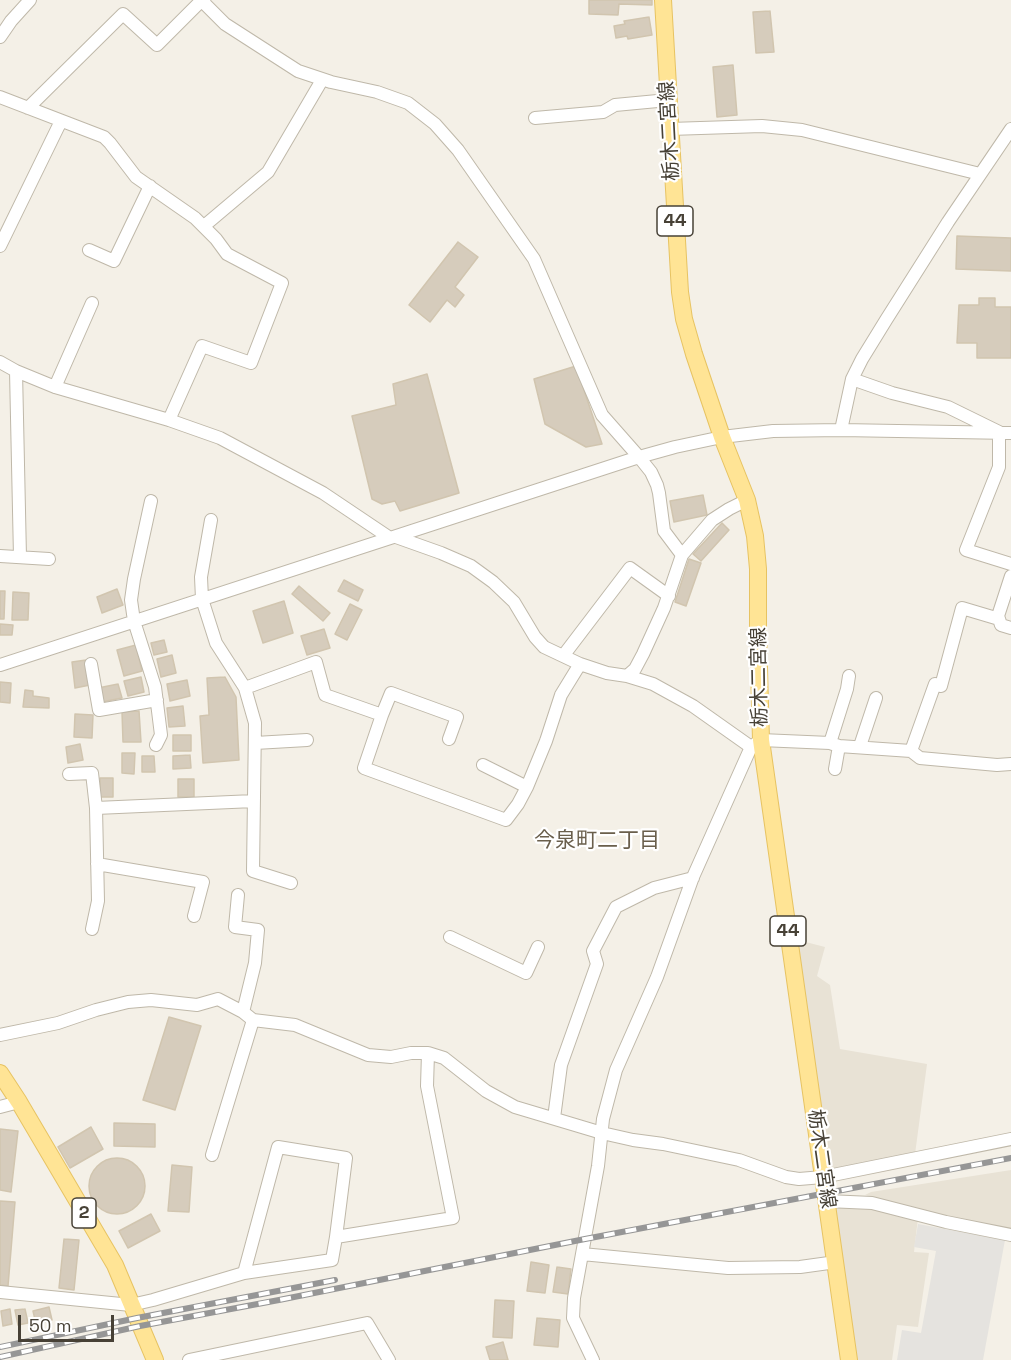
<!DOCTYPE html>
<meta charset="utf-8">
<style>
body{margin:0}
#map{position:relative;width:1011px;height:1360px;overflow:hidden;background:#f4f0e7;font-family:"Space Grotesk",sans-serif}
canvas{display:block}
.scale{position:absolute;left:18px;top:1315px;width:96px;height:27px;box-sizing:border-box;border:3px solid #474136;border-top:0;padding-left:8px;font-size:18px;line-height:21px;white-space:nowrap;color:#474136;-webkit-text-stroke:4px #fff;paint-order:stroke}
</style>
<div id="map">
<canvas width="1011" height="1360"></canvas>
<div class="scale">50 m</div>
</div>
<script>
const ctx = document.querySelector('canvas').getContext('2d');
ctx.lineJoin = 'round';
function fillPath(path, color) { ctx.fillStyle = color; ctx.fill(path, 'evenodd'); }
const toPath = rows => new Path2D(rows.map(r => 'M' + r).join(''));
function stroke(path, color, width, dash) { ctx.strokeStyle = color; ctx.lineWidth = width; ctx.lineCap = dash ? 'butt' : 'round'; ctx.setLineDash(dash || []); ctx.stroke(path); }
function drawText(font, color, halo, rows, align = 'center') {
  ctx.font = font + ' "Space Grotesk","Noto Sans JP",sans-serif'; ctx.lineWidth = 4.5; ctx.setLineDash([]); ctx.textBaseline = 'middle'; ctx.strokeStyle = halo; ctx.fillStyle = color; for (const [text, x, y, turn = 0] of rows) {
    ctx.save(); ctx.translate(x, y); ctx.rotate((+turn || 0) * Math.PI / 180); ctx.textAlign = isNaN(turn) ? turn : align; if (halo) ctx.strokeText(text, 0, 0); ctx.fillText(text, 0, 0); ctx.restore();
  }
}
fillPath(toPath([
 [794,939,825,947,817,976,830,985,840,1049,927,1064,915,1154,823,1177],
 [1011,1170,1011,1231,947,1217,865,1195,871,1192],
 [827,1201,872,1203,918,1218,914,1252,929,1253,918,1327,897,1325,892,1360,851,1360]
]), '#e8e2d5');
fillPath(toPath([
 [918,1224,1005,1240,983,1360,897,1360,902,1330,921,1333,936,1251,914,1247]
]), '#e5e3df');
const building = toPath([
 [589,0,652,0,652,5,619,4,618,15,589,14,589,0],
 [770,11,774,52,756,53,753,12,770,11],
 [649,17,652,35,628,39,627,36,616,38,614,26,625,24,624,21,649,17],
 [733,65,737,115,717,117,713,67,733,65],
 [957,236,1011,238,1011,271,956,269,957,236],
 [458,242,478,257,455,287,464,295,455,307,447,300,430,322,409,305,458,242],
 [979,298,995,298,995,307,1011,307,1011,358,977,358,977,343,957,343,959,305,979,305,979,298],
 [576,366,602,444,586,447,545,424,534,379,576,366],
 [427,374,459,493,400,511,395,501,382,504,372,499,352,416,396,405,393,384,427,374],
 [703,495,707,515,674,522,670,501,703,495],
 [722,523,729,530,701,561,693,554,722,523],
 [689,559,701,563,686,606,675,602,689,559],
 [344,580,363,590,358,601,338,591,344,580],
 [299,586,330,613,323,621,292,594,299,586],
 [117,589,123,605,102,613,97,597,117,589],
 [0,591,5,591,4,619,0,619,0,591],
 [13,592,29,593,28,620,12,620,13,592],
 [284,601,293,633,263,643,253,611,284,601],
 [350,604,362,610,347,640,335,634,350,604],
 [0,624,13,625,12,635,0,635,0,624],
 [324,629,330,648,307,655,301,636,324,629],
 [164,640,167,652,154,655,151,643,164,640],
 [136,645,142,671,124,676,117,650,136,645],
 [172,655,176,673,161,677,157,659,172,655],
 [86,660,90,685,75,688,72,662,86,660],
 [141,677,144,692,128,696,124,681,141,677],
 [225,677,236,697,239,760,203,763,200,716,209,715,207,678,225,677],
 [187,680,190,696,170,701,167,684,187,680],
 [0,682,11,683,10,703,0,702,0,682],
 [118,684,122,698,102,702,98,688,118,684],
 [25,690,33,691,33,696,49,698,49,708,23,707,25,690],
 [183,706,185,726,169,727,167,708,183,706],
 [139,711,141,742,123,742,122,712,139,711],
 [75,714,93,715,92,738,74,737,75,714],
 [173,735,191,735,191,751,173,751,173,735],
 [80,744,83,760,68,763,66,747,80,744],
 [122,753,135,753,134,774,122,773,122,753],
 [190,755,191,768,173,769,173,756,190,755],
 [142,756,154,756,155,772,142,772,142,756],
 [100,778,113,778,113,797,100,797,100,778],
 [178,779,194,779,194,797,178,797,178,779],
 [169,1017,201,1026,175,1110,143,1100,169,1017],
 [114,1123,155,1124,155,1147,114,1146,114,1123],
 [91,1127,103,1149,70,1168,58,1147,91,1127],
 [0,1129,18,1131,11,1192,0,1190,0,1129],
 '89 1186a28 28 0 1 1 56 0a28 28 0 1 1-56 0Z',
 [172,1165,192,1167,189,1212,168,1211,172,1165],
 [0,1201,15,1202,8,1286,0,1285,0,1201],
 [151,1214,160,1231,128,1248,119,1231,151,1214],
 [64,1239,79,1240,74,1290,59,1288,64,1239],
 [531,1262,549,1265,545,1293,527,1291,531,1262],
 [557,1267,571,1269,568,1294,553,1292,557,1267],
 [495,1300,514,1301,512,1338,493,1337,495,1300],
 [49,1307,52,1320,36,1324,33,1311,49,1307],
 [10,1309,12,1324,3,1326,1,1311,10,1309],
 [25,1309,28,1323,18,1325,15,1310,25,1309],
 [537,1318,560,1320,558,1347,534,1345,537,1318],
 [503,1342,508,1360,490,1360,486,1347,503,1342]
]);
fillPath(building, '#d6ccbc');
stroke(building, '#d1c5af', 1.5);
const minor = toPath([
 [204,0,205,4,225,24,298,71,331,82,377,92,408,103,435,124,458,150,534,259,602,415,639,457,651,472,657,485,659,493,664,531,682,555],
 [0,37,11,21,30,0],
 [0,97,104,137,110,143,136,177,195,218,216,239,227,254,282,283,251,363,202,346,169,420],
 [28,108,123,14,157,45,202,0],
 [535,118,603,112,615,105,668,100],
 [670,129,762,126,802,130,980,174],
 [204,226,268,172,322,80],
 [0,246,61,121],
 [89,250,114,261,150,186],
 [0,362,16,371,55,387,169,420,220,438,323,493,390,538],
 [16,371,20,557],
 [852,379,892,393,948,407,999,432,999,467,966,550,1011,564],
 [55,387,92,303],
 [841,430,852,379,862,359,886,320,948,222,1011,129],
 [151,501,134,579,131,600,134,621,155,687,161,735,156,745],
 [211,520,201,577,202,599,216,643,245,688,316,662,325,695,382,715],
 [396,537,441,553,471,566,493,582,514,602,535,637,544,647,580,664],
 [0,556,49,559],
 [1011,576,998,616,1001,625,1011,628],
 [563,656,630,568,669,596],
 [91,664,99,710,157,700],
 [0,665,639,457,675,447,722,437,773,431,841,430,1011,433],
 [627,676,635,669,643,654,664,608,682,555,712,520,729,509,747,500],
 [245,688,255,723,253,871,291,883],
 [449,739,457,717,391,693,382,715,364,768,506,820,518,804,527,787,546,741,561,695,580,664,607,673,627,676,653,684,693,706,751,747],
 [255,743,307,740],
 [830,743,847,689,849,676],
 [860,746,876,698],
 [911,751,935,684,941,686,962,608,999,619],
 [483,765,527,787],
 [835,769,839,746],
 [69,774,92,773,96,808,254,801],
 [97,864,203,882,194,916],
 [238,895,235,927,258,930,255,963,243,1012],
 [92,929,98,901,96,808],
 [450,937,526,973,538,947],
 [0,1035,58,1023,96,1010,128,1002,151,1000,197,1005,218,999,243,1012,253,1020,295,1025,368,1055,391,1057,411,1053,428,1053,444,1058,486,1091,515,1107,602,1133,633,1140,663,1144,739,1160,786,1177,799,1179,823,1177,1011,1139],
 [0,1107,19,1102],
 [554,1118,561,1065,597,964,593,951,616,907,654,888,693,878],
 [212,1155,253,1020],
 [827,1201,872,1203,946,1222,1011,1235],
 [582,1254,728,1268,800,1267,836,1262],
 [244,1273,332,1260,336,1237,453,1218,427,1086,428,1053],
 [0,1292,131,1305,153,1300,244,1273,278,1147,346,1158,336,1237],
 [189,1360,367,1323,389,1360],
 [593,1360,573,1318,574,1298,598,1166,603,1119,616,1070,657,977,693,877,751,747,761,740,830,743,839,746,911,751,920,758,997,765,1011,764]
]);
const major = toPath([
 [663,0,680,292,684,319,694,354,722,437,747,500,755,536,758,569,758,632,761,740,849,1360],
 [0,1073,19,1102,115,1265,155,1360]
]);
stroke(minor, '#bfb8a9', 14);
stroke(major, '#e7c362', 18);
stroke(minor, '#fff', 12);
stroke(major, '#ffe495', 16);
const rail = toPath([
 [0,1347,137,1318,335,1280],
 [0,1357,140,1326,279,1300,585,1239,1011,1158]
]);
stroke(rail, '#969696', 6);
stroke(rail, '#fff', 4, [11]);
for (const [x, y, w] of [
 [675,221,36],
 [788,931,36],
 [84,1213,24]
]) { const box = new Path2D(); box.roundRect(x - w / 2, y - 15, w, 30, 4.5); ctx.fillStyle = '#fff'; ctx.fill(box); stroke(box, '#474136', 1.5); }
drawText('bold 18px', '#474136', null, [
 ["44",675,221],
 ["44",788,931],
 ["2",84,1213]
]);
drawText('20px', '#474136', '#fff', [
 ["栃木二宮線",670,131,-93],
 ["栃木二宮線",760,677,-91],
 ["栃木二宮線",821,1159,82]
]);
drawText('21px', '#6a5f4c', '#fff', [
 ["今泉町二丁目",597,841]
]);
</script>
